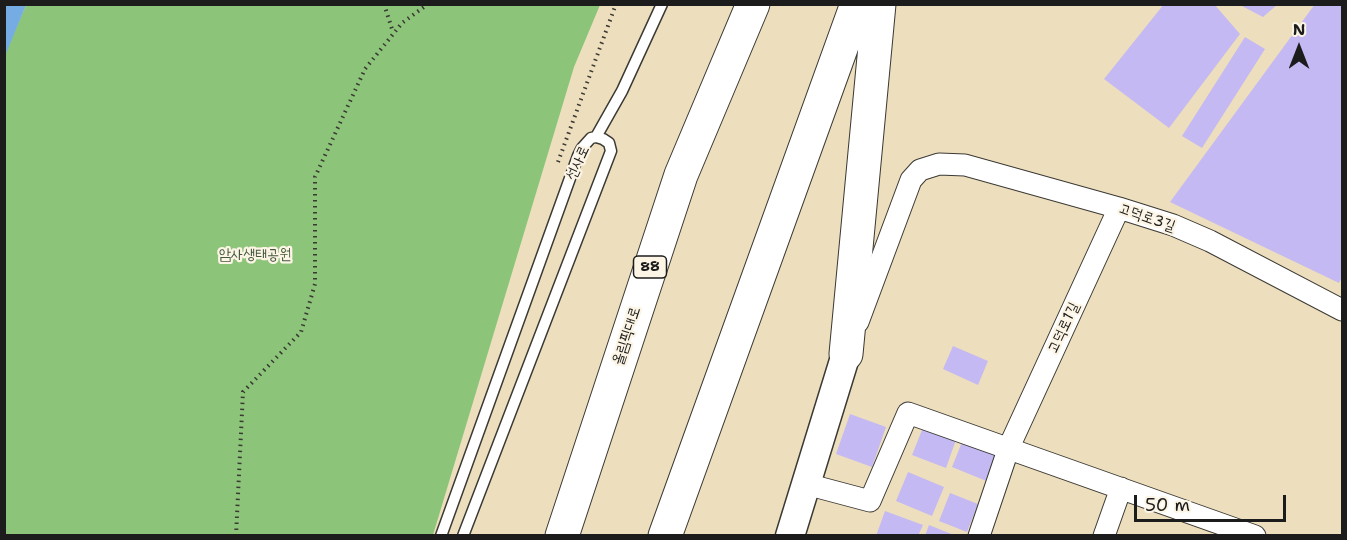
<!DOCTYPE html>
<meta charset="utf-8">
<style>
body{margin:0}
#map{position:relative;width:1347px;height:540px;overflow:hidden;background:#eddfbd;font-family:"Shantell Sans",sans-serif}
canvas{display:block}
.frame{position:absolute;inset:0;border:6px solid #1c1c1c;pointer-events:none}
.north{position:absolute;left:1269px;top:18px;width:60px;height:60px;-webkit-text-stroke:4px #fcf5e5;paint-order:stroke;rotate:0deg;font-size:16px;font-weight:700;line-height:24px;text-align:center;color:#1c1c1c}
.north::after{content:'';display:block;margin:auto;width:21px;height:27px;background:#1c1c1c;clip-path:polygon(50% 0,100% 100%,50% 72%,0 100%)}
.scale{position:absolute;left:1134px;top:495px;width:152px;height:27px;box-sizing:border-box;border:3px solid #1c1c1c;border-top:0;padding-left:8px;font-size:18px;line-height:21px;white-space:nowrap;color:#1c1c1c;-webkit-text-stroke:4px #fcf5e5;paint-order:stroke}
</style>
<div id="map">
<canvas width="1347" height="540"></canvas>
<div class="frame"></div>
<div class="north">N</div>
<div class="scale">50 m</div>
</div>
<script>
const ctx = document.querySelector('canvas').getContext('2d');
ctx.lineJoin = 'round';
function fillPath(path, color) { ctx.fillStyle = color; ctx.fill(path, 'evenodd'); }
const toPath = rows => new Path2D(rows.map(r => 'M' + r).join(''));
function stroke(path, color, width, dash) { ctx.strokeStyle = color; ctx.lineWidth = width; ctx.lineCap = dash ? 'butt' : 'round'; ctx.setLineDash(dash || []); ctx.stroke(path); }
function drawText(font, color, halo, rows, align = 'center') {
  ctx.font = font + ' "Shantell Sans","Poor Story",sans-serif'; ctx.lineWidth = 4.5; ctx.setLineDash([]); ctx.textBaseline = 'middle'; ctx.strokeStyle = halo; ctx.fillStyle = color; for (const [text, x, y, turn = 0] of rows) {
    ctx.save(); ctx.translate(x, y); ctx.rotate((+turn || 0) * Math.PI / 180); ctx.textAlign = isNaN(turn) ? turn : align; if (halo) ctx.strokeText(text, 0, 0); ctx.fillText(text, 0, 0); ctx.restore();
  }
}
fillPath(toPath([
 [26,5,600,5,574,67,433,535,5,536,4,56]
]), '#8cc579');
fillPath(toPath([
 [5,4,26,5,5,56,4,5]
]), '#75ace4');
fillPath(toPath([
 [1164,4,1214,4,1240,34,1169,128,1104,79],
 [1238,4,1278,4,1263,17],
 [1315,4,1342,4,1342,277,1339,283,1170,202],
 [1245,37,1265,49,1202,148,1182,136],
 [953,346,988,361,978,385,943,369],
 [850,414,886,427,872,467,836,454],
 [924,425,957,437,946,468,912,455],
 [962,442,999,456,989,482,952,467],
 [908,472,944,487,932,516,896,501],
 [950,493,978,504,967,532,939,521],
 [885,511,923,525,918,536,876,536],
 [929,525,954,535,954,536,925,536]
]), '#c4b9f2');
const service = toPath([
 [596,137,622,91,662,4],
 [441,536,578,156,582,148,591,138,596,137,603,139,609,143,611,151,463,536]
]);
const minor = toPath([
 [858,322,911,180,920,170,939,164,965,165,1119,208,1173,225,1210,241,1342,310],
 [806,484,870,501,908,413,1255,536],
 [979,536,1009,447,1119,208],
 [1104,536,1121,488]
]);
const secondary = toPath([
 [790,536,846,354]
]);
const trunk = toPath([
 [846,354,879,4],
 [562,536,681,175,753,4],
 [665,536,857,4]
]);
stroke(service, '#3b3934', 13);
stroke(minor, '#3b3934', 23);
stroke(secondary, '#3b3934', 31);
stroke(trunk, '#3b3934', 35);
stroke(toPath([
 [384,4,393,32],
 [558,162,616,4],
 [236,536,243,392,301,332,315,284,315,177,365,69,402,23,428,4]
]), '#3b3934', 4, [1.5, 4.5]);
stroke(service, '#fff', 10);
stroke(minor, '#fff', 21);
stroke(secondary, '#fff', 28);
stroke(trunk, '#fff', 33);
for (const [x, y, w] of [
 [650,267,33]
]) { const box = new Path2D(); box.roundRect(x - w / 2, y - 11, w, 22, 4.5); ctx.fillStyle = '#fcf5e5'; ctx.fill(box); stroke(box, '#1c1c1c', 1.5); }
drawText('bold 14px', '#1c1c1c', null, [
 ["88",650,267]
]);
drawText('15px', '#1c1c1c', '#fcf5e5', [
 ["선사로",578,163,-65],
 ["고덕로3길",1147,218,19],
 ["고덕로1길",1064,328,-65],
 ["올림픽대로",627,336,-72]
]);
drawText('15px', '#43573d', '#fcf5e5', [
 ["암사생태공원",255,255]
]);
</script>
